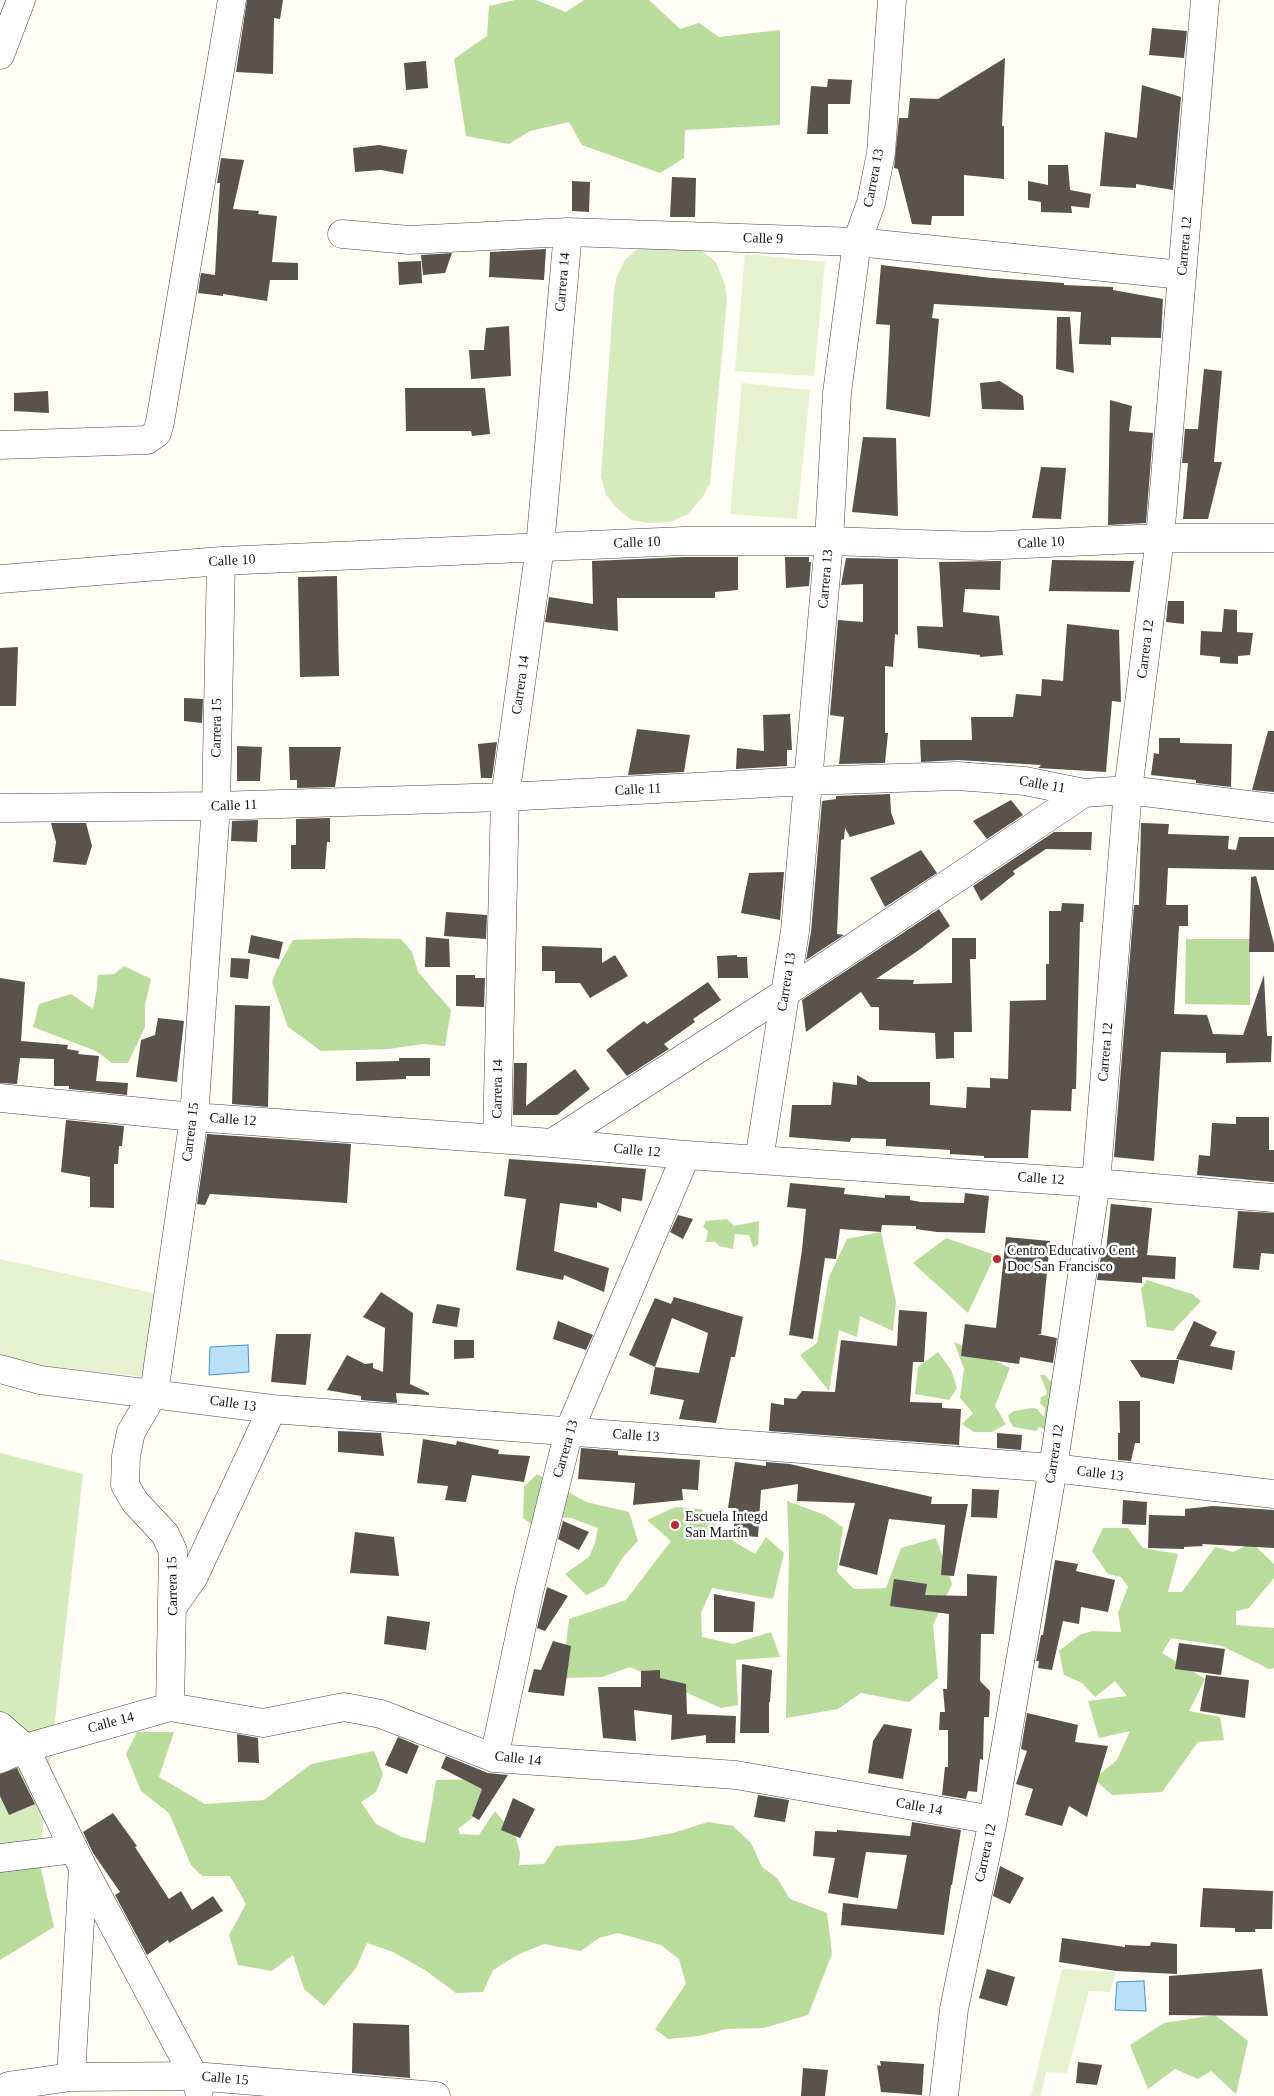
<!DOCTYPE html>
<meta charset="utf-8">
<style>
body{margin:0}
canvas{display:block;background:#fffdf5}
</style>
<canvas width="1274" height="2096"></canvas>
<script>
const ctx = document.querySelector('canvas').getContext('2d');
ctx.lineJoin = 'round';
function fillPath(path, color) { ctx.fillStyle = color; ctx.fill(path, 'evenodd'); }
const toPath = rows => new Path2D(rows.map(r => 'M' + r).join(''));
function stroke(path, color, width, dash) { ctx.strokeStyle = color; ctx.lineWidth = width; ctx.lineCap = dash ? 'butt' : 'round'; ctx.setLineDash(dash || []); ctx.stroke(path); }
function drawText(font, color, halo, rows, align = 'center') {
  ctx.font = font + ' "Times New Roman",serif'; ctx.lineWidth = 5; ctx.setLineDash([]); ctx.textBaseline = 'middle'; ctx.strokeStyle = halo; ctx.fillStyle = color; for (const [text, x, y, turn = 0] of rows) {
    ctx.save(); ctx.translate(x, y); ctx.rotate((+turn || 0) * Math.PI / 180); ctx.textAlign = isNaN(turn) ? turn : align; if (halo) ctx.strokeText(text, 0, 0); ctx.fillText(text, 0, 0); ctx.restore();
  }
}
fillPath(toPath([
 [640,247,699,249,716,262,725,285,727,300,710,484,702,498,688,514,670,522,649,523,631,520,616,507,606,495,601,477,614,290,617,276,625,260],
 [0,1453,83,1474,39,1860,0,1956]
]), '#d5ebbd');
fillPath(toPath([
 [515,0,536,0,566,12,584,0,649,0,680,29,699,23,719,37,780,30,780,125,685,130,684,158,660,173,582,145,569,122,530,131,509,144,466,136,454,59,487,36,489,6],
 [356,938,401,939,412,952,418,972,451,1010,445,1046,422,1044,389,1049,321,1051,288,1027,272,982,277,969,293,940],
 [1186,939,1250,939,1250,1005,1185,1004],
 [124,966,151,979,145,1005,145,1027,128,1063,112,1063,96,1051,33,1027,39,1004,71,994,93,1009,97,988,98,975,114,974],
 [727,1219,734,1226,759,1221,758,1245,753,1247,749,1235,735,1234,733,1249,719,1246,716,1242,706,1242,708,1231,703,1227,706,1221],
 [881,1232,896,1302,893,1331,860,1316,857,1337,839,1330,829,1391,800,1355,817,1343,829,1277,847,1239],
 [946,1238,995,1255,968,1313,913,1263],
 [1147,1280,1192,1294,1201,1301,1173,1331,1147,1327,1141,1289],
 [954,1342,1010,1368,995,1406,1006,1424,992,1432,974,1432,962,1424,973,1413,960,1398,964,1369],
 [938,1352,951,1370,957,1388,949,1400,915,1394,918,1367],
 [1040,1375,1045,1375,1050,1381,1057,1382,1047,1430,1039,1427,1036,1431,1014,1427,1010,1422,1008,1415,1014,1411,1032,1408,1037,1409,1044,1417,1045,1408,1040,1403,1041,1397,1046,1395,1047,1392],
 [537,1474,586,1502,629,1512,638,1541,623,1557,605,1586,586,1595,565,1574,589,1557,595,1543,598,1528,571,1518,556,1517,538,1529,523,1518,524,1487],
 [787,1501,825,1515,843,1527,837,1572,854,1589,886,1588,901,1548,936,1538,952,1584,933,1625,938,1678,909,1702,861,1693,838,1709,786,1718,789,1551],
 [675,1507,701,1509,725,1536,755,1554,766,1537,784,1553,773,1599,712,1588,701,1613,702,1637,733,1644,771,1632,780,1657,736,1660,738,1705,721,1708,630,1667,602,1677,562,1678,569,1619,626,1600,671,1541,647,1520],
 [1103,1528,1128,1528,1143,1548,1178,1554,1168,1592,1182,1592,1215,1547,1233,1552,1252,1543,1274,1564,1274,1578,1249,1608,1236,1611,1236,1625,1274,1628,1274,1668,1269,1669,1222,1646,1171,1638,1162,1653,1205,1679,1189,1711,1220,1717,1224,1740,1198,1742,1162,1792,1112,1795,1094,1779,1117,1760,1130,1731,1099,1738,1088,1701,1127,1696,1115,1681,1095,1697,1082,1683,1064,1675,1059,1651,1081,1634,1093,1631,1121,1632,1118,1613,1128,1587,1121,1577,1108,1574,1092,1551],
 [137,1732,174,1732,159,1777,205,1804,264,1800,311,1764,374,1751,383,1774,376,1792,361,1802,376,1824,402,1837,425,1843,436,1780,490,1779,490,1804,458,1829,460,1834,479,1835,495,1811,516,1837,520,1853,519,1865,544,1864,556,1846,634,1840,673,1833,708,1822,733,1826,751,1843,762,1867,777,1878,790,1899,827,1913,832,1954,808,2015,764,2028,726,2029,699,2036,668,2039,655,2029,686,1984,679,1959,661,1945,618,1933,599,1938,581,1951,544,1944,519,1954,493,1970,483,1992,456,1993,425,1970,393,1952,367,1943,356,1968,324,2006,304,1989,293,1955,272,1971,238,1965,229,1935,246,1904,230,1876,202,1876,191,1865,169,1813,141,1791,126,1754],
 [39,1860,54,1927,0,1960,0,1868],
 [1215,2015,1248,2041,1236,2094,1211,2071,1198,2079,1175,2069,1148,2089,1130,2045,1164,2023]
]), '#b9dc9c');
fillPath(toPath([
 [745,254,825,262,814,376,735,371],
 [742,383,810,390,797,519,730,514],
 [0,1259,166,1296,145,1377,0,1361],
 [1062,1969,1116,1972,1110,1992,1089,1991,1067,2073,1046,2072,1041,2096,1031,2096]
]), '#e6f2cf');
const water = toPath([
 [248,1345,249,1372,209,1375,210,1347,248,1345],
 [1144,1981,1146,2011,1115,2010,1117,1982,1144,1981]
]);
fillPath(water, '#b9e0f7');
stroke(water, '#3f96cf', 1);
fillPath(toPath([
 [247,0,283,0,280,19,274,18,273,74,236,72],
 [1152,28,1187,31,1184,58,1149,55],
 [1005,58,1002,126,1004,126,1004,179,964,175,964,216,932,216,931,225,912,224,898,169,894,168,899,118,908,118,910,98,938,99],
 [426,61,428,88,406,90,404,63],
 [828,79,852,80,850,104,828,104,828,134,807,134,811,86,827,87],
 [1142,85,1181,97,1173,190,1136,184,1136,188,1100,186,1105,132,1137,138],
 [379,145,407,150,403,174,381,170,355,172,353,148],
 [221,158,244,160,233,209,259,211,258,214,277,216,272,262,298,263,298,280,270,280,267,301,223,294,223,296,198,293,201,273,215,275,220,183,217,183],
 [1048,165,1068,165,1070,190,1091,194,1089,208,1071,206,1072,213,1041,212,1041,202,1028,200,1028,181,1048,185],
 [672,177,696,178,695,217,670,217],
 [572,181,590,182,589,212,572,211],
 [546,249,544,280,489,277,490,252],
 [452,253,445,273,423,275,421,255],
 [421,261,422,283,399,285,398,262],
 [881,265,992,278,1064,283,1064,285,1113,287,1113,290,1163,299,1161,338,1111,337,1111,345,1079,344,1081,312,934,304,932,318,939,319,930,417,886,409,890,325,876,324],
 [1057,317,1070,317,1074,373,1056,369],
 [509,326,511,376,471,379,469,350,484,350,486,328],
 [1204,369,1222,371,1214,462,1222,462,1208,519,1183,519,1188,463,1182,463,1185,429,1198,429],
 [1000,381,1023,396,1024,410,982,409,980,383],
 [405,388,485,388,490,434,472,436,471,431,406,431],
 [48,391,49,413,14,411,14,393],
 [1110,400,1132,406,1129,431,1153,433,1146,523,1108,525],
 [863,437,896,438,898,516,852,512],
 [1041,467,1066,468,1061,519,1032,518],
 [684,557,738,557,738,590,715,592,715,598,617,598,618,631,545,622,549,597,593,604,592,561],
 [785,557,809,557,809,562,811,562,809,586,786,588],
 [846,558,898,559,898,635,895,634,893,667,885,666,885,733,888,733,885,763,839,764,844,717,830,715,838,620,863,622,863,584,841,585],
 [1052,560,1134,561,1130,592,1049,591],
 [1001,561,1000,590,965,589,963,612,999,616,1003,655,980,657,980,655,918,648,917,626,943,627,939,562],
 [337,576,339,676,300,677,298,577],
 [1168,601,1184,601,1184,624,1166,622],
 [1224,609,1237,610,1237,632,1253,633,1250,655,1238,656,1238,664,1220,663,1220,657,1200,655,1201,631,1222,632],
 [1067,624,1119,630,1121,702,1112,701,1106,772,1038,768,1041,765,958,760,921,762,920,740,972,740,971,717,1013,717,1016,694,1041,696,1042,679,1063,681],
 [18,647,16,706,0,706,0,648],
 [184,698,203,699,202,723,184,721],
 [790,714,792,750,787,750,787,766,736,769,737,748,764,751,763,715],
 [637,729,690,735,684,772,628,775],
 [1268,731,1274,731,1274,792,1252,790],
 [1159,738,1180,738,1180,743,1232,744,1231,787,1196,783,1196,780,1151,775,1154,753,1159,754],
 [497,742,492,778,481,778,478,744],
 [237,746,262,747,260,781,237,781],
 [289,747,341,747,335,787,297,788,297,780,290,780],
 [890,794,891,812,895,824,850,837,845,828,844,839,841,840,837,934,844,935,806,960,811,932,822,801,836,799,836,796],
 [1011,800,1023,815,987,839,973,821],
 [330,818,330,842,327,842,325,869,291,869,291,845,296,845,296,819],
 [258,820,257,842,231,841,232,821],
 [51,823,86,823,92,846,86,865,53,862,56,842],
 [1141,823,1169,824,1168,834,1229,836,1228,849,1236,850,1239,837,1274,837,1274,870,1168,868,1166,905,1188,905,1188,926,1179,926,1174,1014,1207,1015,1213,1034,1243,1035,1264,975,1267,1036,1272,1036,1271,1062,1226,1063,1226,1053,1161,1052,1154,1161,1114,1157,1134,905,1139,905],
 [1054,832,1092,832,1091,850,1046,849,1013,871,1015,874,981,901,973,886],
 [921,850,937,873,885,907,870,878],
 [784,872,780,920,741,913,749,873],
 [1256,876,1274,944,1274,952,1249,952,1251,877],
 [1062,903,1084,904,1083,922,1080,922,1076,1089,1072,1089,1071,1111,1031,1110,1028,1158,984,1158,984,1156,950,1154,950,1150,886,1146,886,1139,851,1138,850,1142,789,1137,792,1105,831,1105,833,1082,857,1085,857,1075,869,1082,930,1082,930,1105,966,1108,967,1087,990,1088,990,1078,1008,1079,1010,1001,1046,1000,1046,964,1049,964,1049,911,1061,911],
 [939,909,950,926,919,950,876,979,914,980,913,984,952,983,952,938,976,938,976,959,970,959,972,1032,954,1032,954,1058,936,1059,935,1033,879,1030,879,1007,871,1007,861,992,806,1032,802,1000],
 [446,912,487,915,486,939,444,936],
 [251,935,283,942,279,959,248,953],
 [426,937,449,939,450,967,425,967],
 [542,946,602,948,602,963,615,955,628,976,590,998,580,983,555,983,555,971,542,971],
 [737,955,737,957,747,957,748,978,718,978,717,956],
 [231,958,250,959,248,979,230,977],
 [456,975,475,975,475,978,485,978,484,1007,456,1006],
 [0,978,25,982,21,1041,68,1045,67,1049,79,1051,78,1054,99,1056,96,1081,128,1083,127,1095,69,1089,69,1086,54,1086,54,1059,20,1058,17,1084,0,1083],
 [708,982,721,1000,693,1019,695,1022,664,1044,669,1049,627,1076,606,1050,644,1021,647,1024],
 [235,1005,270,1006,268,1107,232,1104],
 [158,1018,184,1021,177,1082,136,1077,141,1040,155,1035],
 [399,1058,430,1058,430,1076,406,1076,406,1079,356,1081,356,1062,399,1061],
 [514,1063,527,1063,526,1106,575,1069,590,1089,557,1115,513,1115],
 [1236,1117,1269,1117,1269,1150,1274,1150,1274,1182,1197,1175,1199,1155,1210,1156,1212,1123,1236,1124],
 [66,1120,124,1126,122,1146,119,1146,118,1164,114,1164,114,1208,90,1207,90,1177,61,1172],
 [207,1134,351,1144,347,1203,210,1194,205,1205,197,1204],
 [509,1159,646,1169,642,1201,622,1198,621,1212,597,1202,597,1208,560,1203,554,1251,609,1268,604,1292,564,1275,563,1280,516,1270,526,1199,504,1196],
 [790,1183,845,1188,844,1194,885,1198,885,1195,910,1196,910,1200,921,1202,964,1203,965,1193,989,1196,985,1233,937,1232,916,1229,916,1226,882,1225,881,1232,840,1229,836,1259,825,1258,813,1339,789,1335,802,1250,806,1209,787,1207],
 [1111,1204,1152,1208,1147,1255,1176,1257,1175,1279,1142,1277,1142,1283,1097,1280,1102,1250,1106,1251],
 [1238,1211,1274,1213,1274,1254,1261,1253,1259,1270,1233,1268],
 [678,1215,693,1219,683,1239,670,1232],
 [1006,1237,1050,1241,1041,1334,1037,1334,1057,1338,1053,1363,1020,1357,1019,1364,961,1356,965,1324,996,1328],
 [381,1292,413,1313,410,1384,429,1393,429,1395,396,1393,397,1403,361,1400,361,1396,327,1390,347,1355,365,1364,373,1363,373,1368,383,1372,385,1328,363,1317],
 [674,1297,743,1317,735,1357,731,1357,716,1423,679,1419,684,1400,650,1394,655,1367,629,1355,655,1298,671,1304],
 [672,1318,708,1333,699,1373,655,1367],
 [437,1304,460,1308,457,1327,432,1323],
 [899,1310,927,1312,924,1362,913,1362,910,1402,942,1403,942,1408,961,1409,959,1445,769,1431,771,1403,784,1405,784,1398,796,1399,802,1391,835,1392,841,1340,897,1346],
 [558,1321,593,1335,586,1350,553,1339],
 [1194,1321,1217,1332,1210,1346,1235,1351,1232,1370,1176,1359],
 [276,1334,311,1334,306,1385,271,1382],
 [454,1340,474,1340,474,1358,454,1359],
 [1130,1360,1179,1360,1174,1384,1141,1377],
 [1119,1401,1140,1401,1140,1443,1135,1443,1131,1461,1118,1460,1118,1433,1120,1433],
 [338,1431,381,1433,384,1456,338,1452],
 [997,1433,1022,1435,1021,1450,997,1448],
 [423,1439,456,1445,457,1441,499,1450,498,1454,530,1456,524,1482,472,1475,466,1502,445,1500,448,1486,417,1483],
 [581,1448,618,1451,618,1455,700,1460,698,1490,682,1489,683,1500,633,1505,635,1483,578,1479],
 [735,1462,766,1466,766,1462,790,1464,932,1497,931,1504,968,1504,954,1576,941,1575,945,1525,889,1519,877,1575,839,1565,855,1503,797,1501,798,1484,761,1490,758,1537,733,1535,736,1508,728,1508],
 [972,1489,999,1490,997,1518,971,1517],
 [1123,1500,1147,1502,1146,1525,1122,1524],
 [1213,1506,1274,1510,1274,1548,1202,1544,1203,1546,1184,1547,1184,1549,1148,1548,1149,1515,1185,1516,1185,1509],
 [563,1521,589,1532,579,1550,558,1539],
 [355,1532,394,1537,399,1576,350,1573],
 [1055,1560,1078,1564,1076,1571,1115,1580,1108,1612,1081,1607,1079,1624,1063,1621,1052,1670,1038,1668,1039,1661,1036,1661,1041,1635,1043,1635],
 [967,1574,997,1576,994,1634,981,1634,980,1681,990,1691,989,1717,984,1717,983,1760,980,1759,977,1792,968,1791,966,1799,942,1795,945,1767,948,1767,948,1730,939,1730,940,1712,945,1712,943,1689,947,1689,949,1614,890,1606,894,1579,927,1584,925,1595,967,1596],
 [547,1587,568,1596,545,1631,537,1628],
 [714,1594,755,1602,753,1632,714,1632],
 [387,1616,430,1622,426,1650,384,1644],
 [553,1641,571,1646,564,1696,528,1692,534,1669,541,1670],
 [1179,1643,1225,1649,1221,1675,1175,1669],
 [742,1664,772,1670,770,1702,769,1702,769,1733,740,1733],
 [660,1670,660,1678,686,1684,687,1714,736,1716,735,1743,706,1743,706,1735,671,1740,672,1715,634,1710,636,1741,603,1738,598,1687,641,1687,641,1671],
 [1206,1675,1249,1680,1245,1718,1200,1711],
 [1027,1713,1078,1725,1075,1742,1108,1746,1087,1817,1069,1806,1062,1826,1025,1815,1033,1789,1016,1784,1027,1751,1021,1749],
 [884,1724,912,1729,903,1779,868,1773,873,1741],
 [237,1734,258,1738,259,1763,238,1762],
 [398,1737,419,1746,407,1774,385,1765],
 [446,1756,488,1773,508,1775,479,1820,472,1816,482,1789,441,1768],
 [17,1768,35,1804,9,1815,0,1796,0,1774],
 [758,1795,789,1800,785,1822,754,1817],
 [513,1798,535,1809,520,1838,501,1830],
 [113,1813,137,1846,135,1847,169,1899,181,1891,192,1910,213,1896,223,1911,169,1943,168,1940,147,1955,115,1895,120,1892,93,1853,83,1832],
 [912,1822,961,1830,952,1885,951,1885,944,1935,841,1925,843,1903,897,1909,907,1855,866,1852,858,1898,828,1893,835,1858,813,1856,815,1831,837,1832,837,1830,910,1836],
 [1000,1866,1024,1878,1010,1904,993,1896],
 [1203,1888,1273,1891,1272,1929,1255,1929,1255,1932,1235,1932,1235,1928,1200,1927],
 [1062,1938,1125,1947,1125,1945,1150,1946,1151,1942,1177,1944,1177,1974,1116,1971,1059,1962],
 [987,1969,1015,1977,1007,2006,979,1998],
 [1262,1969,1268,2016,1169,2015,1169,1976],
 [353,2023,409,2025,410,2078,352,2073],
 [880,2061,924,2064,922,2095,881,2092,877,2065,881,2066],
 [1078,2062,1102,2065,1097,2085,1076,2083],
 [803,2068,828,2070,825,2096,801,2096]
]), '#5a524d');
const minor = toPath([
 [0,55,21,0],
 [342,234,409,240,568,232,857,242,1182,275],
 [0,445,147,440,157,433,160,422,232,0],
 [0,579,221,561,684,541,829,541,980,546,1160,538,1274,538],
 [0,808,216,806,505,797,808,781,957,776,1025,781,1084,793,1128,790,1274,808],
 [0,1098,194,1117,552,1143,686,1155,1096,1183,1274,1198],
 [497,1139,505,797,540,547,568,232],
 [552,1143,785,993,1084,793],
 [759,1160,795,931,829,541,837,393,857,242,871,203,881,153,892,0],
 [0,1369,40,1380,272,1409,1053,1468,1274,1494],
 [174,1605,193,1578,272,1409],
 [170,1707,173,1551,165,1534,135,1502,125,1485,126,1456,131,1432,154,1393,194,1117,216,806,221,561],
 [0,1726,25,1748,83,1868,194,2076,199,2090],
 [494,1758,529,1592,569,1431,686,1155],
 [0,1759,25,1748,170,1707,263,1723,344,1707,381,1714,494,1758,736,1775,993,1820],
 [0,1858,74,1849],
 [71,2077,83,1868],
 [7,2096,9,2086,14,2085,71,2077,194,2076,436,2096],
 [944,2096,954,2009,993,1820,1053,1468,1096,1183,1128,790,1160,538,1205,0]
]);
stroke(minor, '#444', 29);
stroke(minor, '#fff', 28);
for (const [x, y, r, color] of [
 [997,1259,5,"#c4262e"],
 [675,1525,5,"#c4262e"]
]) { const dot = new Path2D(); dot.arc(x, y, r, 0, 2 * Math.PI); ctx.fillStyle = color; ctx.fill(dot); stroke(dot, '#fff', 2); }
drawText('14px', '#111', '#fff', [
 ["Carrera 13",874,178,-79],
 ["Calle 9",763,239,2],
 ["Carrera 12",1185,246,-85],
 ["Carrera 14",563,282,-85],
 ["Calle 10",637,543,-2],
 ["Calle 10",1041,543,-3],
 ["Calle 10",232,561,-3],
 ["Carrera 13",826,579,-85],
 ["Carrera 12",1146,649,-83],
 ["Carrera 14",521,685,-82],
 ["Carrera 15",217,728,-89],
 ["Calle 11",1042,785,10],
 ["Calle 11",638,790,-3],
 ["Calle 11",234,806,-2],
 ["Carrera 13",787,982,-81],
 ["Carrera 12",1106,1052,-85],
 ["Carrera 14",498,1089,-89],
 ["Calle 12",233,1120,4],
 ["Carrera 15",191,1132,-83],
 ["Calle 12",637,1151,5],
 ["Calle 12",1041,1179,4],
 ["Calle 13",233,1404,8],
 ["Calle 13",636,1436,4],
 ["Carrera 13",566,1449,-74],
 ["Carrera 12",1055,1454,-81],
 ["Calle 13",1100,1474,7],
 ["Carrera 15",173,1586,-91],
 ["Calle 14",111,1723,-15],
 ["Calle 14",518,1759,6],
 ["Calle 14",919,1807,10],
 ["Carrera 12",986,1853,-78],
 ["Calle 15",225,2079,5]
]);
drawText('14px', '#111', '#fff', [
 ["Centro Educativo Cent",1007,1251],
 ["Doc San Francisco",1007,1267],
 ["Escuela Integd",685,1517],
 ["San Martín",685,1533]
], 'left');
</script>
